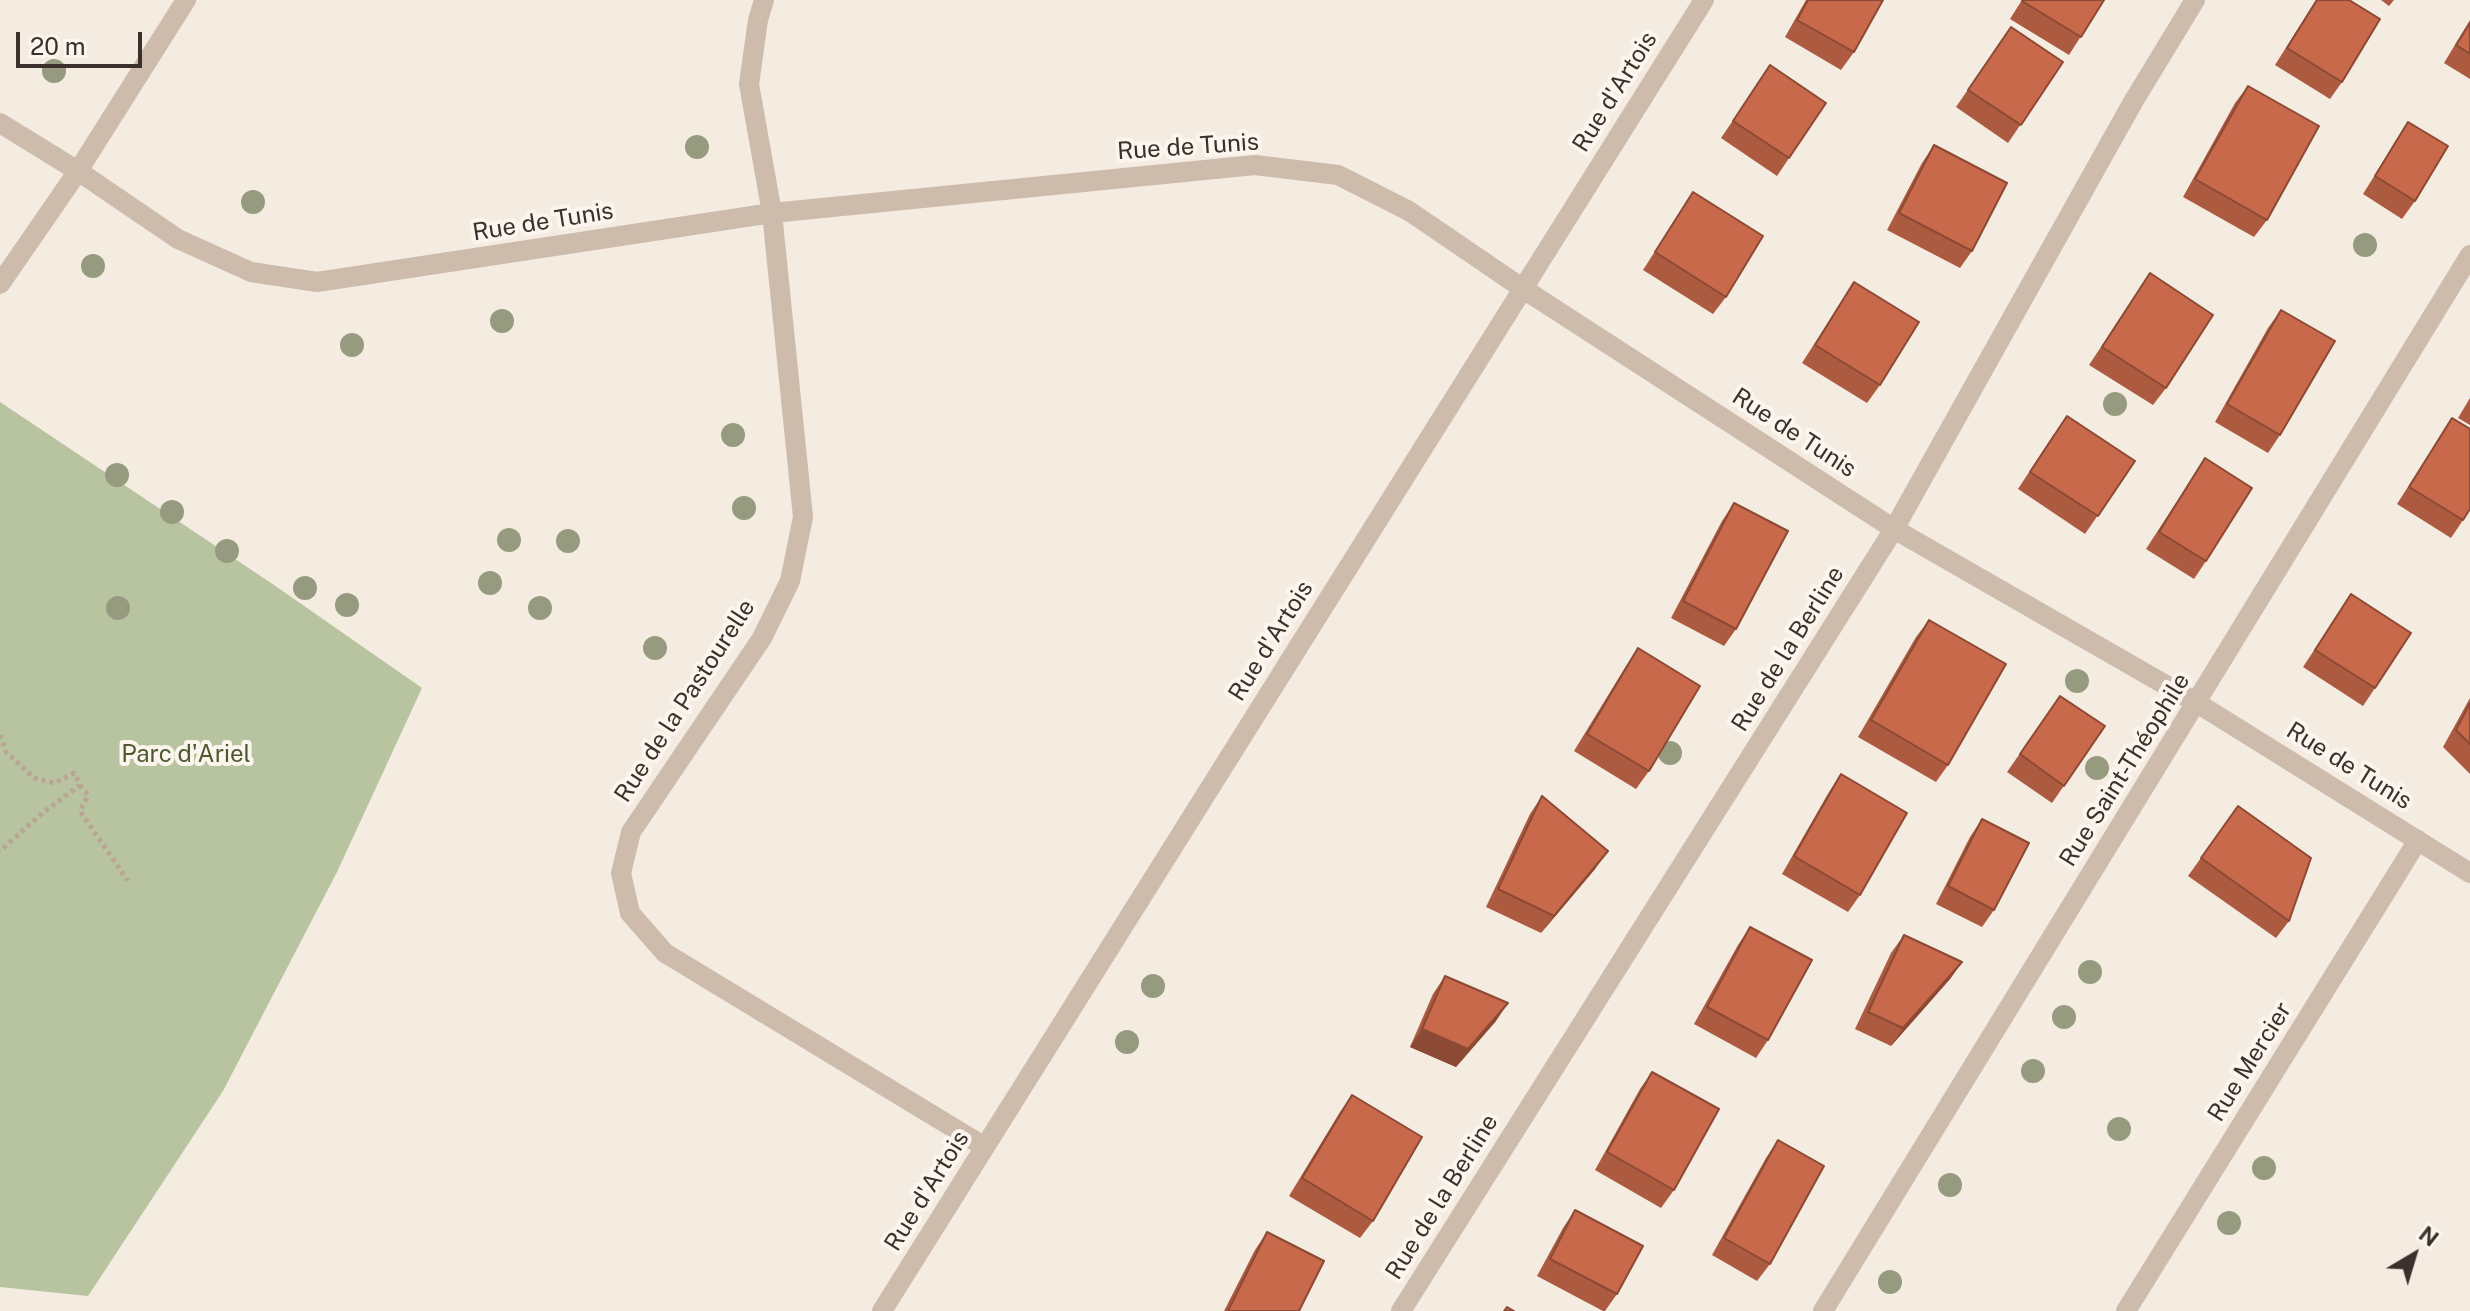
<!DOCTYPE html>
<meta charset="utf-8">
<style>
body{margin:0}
#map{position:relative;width:2470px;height:1311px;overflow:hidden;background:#f4ebe1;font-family:"Public Sans",sans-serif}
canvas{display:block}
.north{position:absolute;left:2374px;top:1215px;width:80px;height:80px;-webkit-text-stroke:6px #fbf5ee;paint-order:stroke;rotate:38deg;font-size:22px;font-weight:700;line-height:32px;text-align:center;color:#3b302b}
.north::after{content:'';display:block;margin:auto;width:28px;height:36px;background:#3b302b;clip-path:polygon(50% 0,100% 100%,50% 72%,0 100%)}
.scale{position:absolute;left:16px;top:32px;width:126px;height:36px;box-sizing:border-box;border:4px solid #3b302b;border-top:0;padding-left:10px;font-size:24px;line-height:28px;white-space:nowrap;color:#3b302b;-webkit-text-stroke:6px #fbf5ee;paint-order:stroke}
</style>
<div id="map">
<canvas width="2470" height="1311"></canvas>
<div class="north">N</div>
<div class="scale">20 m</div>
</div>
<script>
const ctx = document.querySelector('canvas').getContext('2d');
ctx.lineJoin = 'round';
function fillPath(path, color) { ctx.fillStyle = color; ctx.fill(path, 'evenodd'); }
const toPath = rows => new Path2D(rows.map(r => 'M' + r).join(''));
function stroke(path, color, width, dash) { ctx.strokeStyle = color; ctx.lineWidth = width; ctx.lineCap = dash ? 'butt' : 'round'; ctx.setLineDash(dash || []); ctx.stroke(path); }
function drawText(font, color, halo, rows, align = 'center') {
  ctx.font = font + ' "Public Sans",sans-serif'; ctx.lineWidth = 8; ctx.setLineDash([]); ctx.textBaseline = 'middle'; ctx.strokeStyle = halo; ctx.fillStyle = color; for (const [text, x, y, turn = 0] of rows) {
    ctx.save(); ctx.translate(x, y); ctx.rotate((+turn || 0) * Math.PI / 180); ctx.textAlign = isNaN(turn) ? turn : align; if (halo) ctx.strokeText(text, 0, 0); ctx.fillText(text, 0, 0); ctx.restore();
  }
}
fillPath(toPath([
 [0,402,274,585,422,688,337,872,223,1091,88,1296,0,1287]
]), '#b8c4a0');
stroke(toPath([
 [0,735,6,752,34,778,54,783,74,773,80,785,40,815,0,851],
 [80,785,88,795,80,811,128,881]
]), '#b9a596', 5, [4, 4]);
stroke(toPath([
 [764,0,758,20,749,84,772,213,803,517,790,581,762,638,631,832,621,873,630,913,665,953,985,1147],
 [0,123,78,171,178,239,251,272,317,282,772,213,1255,165,1338,175,1409,211,1522,288,1894,529,2197,703,2470,873],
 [0,284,78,171,186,0],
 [882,1311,1704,0],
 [1401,1311,1894,529,2133,102,2195,0],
 [1823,1311,2470,255],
 [2126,1311,2418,840]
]), '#cdbbac', 20);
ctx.fillStyle = '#969b7f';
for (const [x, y] of [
 [54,71],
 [697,147],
 [253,202],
 [2365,245],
 [93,266],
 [502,321],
 [352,345],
 [2115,404],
 [733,435],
 [117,475],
 [744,508],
 [172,512],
 [509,540],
 [568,541],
 [227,551],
 [490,583],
 [305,588],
 [347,605],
 [118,608],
 [540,608],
 [655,648],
 [2077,681],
 [1670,753],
 [2097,768],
 [2090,972],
 [1153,986],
 [2064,1017],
 [1127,1042],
 [2033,1071],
 [2119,1129],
 [2264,1168],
 [1950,1185],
 [2229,1223],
 [1890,1282]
]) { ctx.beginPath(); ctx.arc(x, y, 12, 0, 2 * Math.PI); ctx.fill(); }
fillPath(toPath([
 [1806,0,1883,0,1854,52,1841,70,1785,37],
 [2022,0,2104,0,2069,55,2010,19],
 [2316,0,2349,0,2342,82,2330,99,2275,65],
 [2381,0,2394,0,2389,6],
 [2470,20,2470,79,2444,63],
 [2011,27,2063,62,2008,143,1956,107],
 [1770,66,1826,103,1777,176,1721,138],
 [2248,86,2267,220,2254,237,2183,197,2235,103],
 [2408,122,2415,201,2402,219,2363,194],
 [1934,145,1972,251,1960,268,1887,230,1922,163],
 [1693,192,1726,297,1713,314,1643,270],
 [2150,273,2166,388,2153,405,2089,365],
 [1854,282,1880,385,1867,403,1802,363],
 [2281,310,2280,435,2268,453,2215,422,2268,328],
 [2470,398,2470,425,2458,418],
 [2452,418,2463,520,2451,538,2397,504],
 [2054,434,2135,461,2085,534,2018,489],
 [2205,458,2206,561,2194,579,2146,549],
 [1734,503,1736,629,1724,646,1671,618,1722,521],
 [2351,594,2375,688,2363,706,2303,667],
 [1929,620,1948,765,1936,782,1858,737,1916,637],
 [1638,648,1649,771,1636,789,1574,751,1626,666],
 [2060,696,2105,726,2052,803,2007,772],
 [2470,698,2470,774,2443,747],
 [1841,774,1860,895,1848,912,1782,874,1829,792],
 [1542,796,1595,869,1541,933,1486,907,1530,814],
 [2238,806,2289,921,2276,938,2188,876],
 [1982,819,1994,910,1982,927,1936,904,1970,837],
 [1750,927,1768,1040,1756,1058,1694,1024,1738,945],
 [1904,935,1962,962,1950,979,1891,1046,1855,1029,1891,953],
 [1445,976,1496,1021,1456,1067,1410,1047,1433,994],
 [1652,1072,1674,1190,1661,1208,1595,1170,1640,1089],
 [1352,1095,1373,1221,1360,1238,1289,1196,1340,1112],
 [1778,1140,1770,1264,1757,1281,1712,1255,1766,1158],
 [1575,1210,1617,1294,1605,1311,1603,1311,1537,1276,1563,1228],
 [1267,1232,1299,1311,1224,1311,1255,1250]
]), '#ac5a40');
fillPath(toPath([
 [1608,851,1595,869,1541,933,1554,916],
 [1962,962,1950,979,1891,1046,1903,1028],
 [1508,1003,1496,1021,1456,1067,1410,1047,1422,1029]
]), '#8c4a34');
const building = toPath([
 [1808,0,1883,0,1854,52,1797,20,1808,0],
 [2023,0,2104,0,2081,37,2022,1,2023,0],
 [2317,0,2349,0,2380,19,2342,82,2287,48,2317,0],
 [2470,23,2470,54,2456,45,2470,23],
 [2011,27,2063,62,2021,125,1968,90,2011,27],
 [1770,65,1826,103,1789,158,1733,121,1770,65],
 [2248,86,2319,126,2267,220,2195,179,2248,86],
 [2408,122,2448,146,2415,201,2375,176,2408,122],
 [1934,145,2007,183,1972,251,1899,213,1934,145],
 [1693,192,1763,236,1726,297,1655,252,1693,192],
 [2150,273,2213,315,2166,388,2102,347,2150,273],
 [1854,282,1919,322,1880,385,1815,345,1854,282],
 [2281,310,2335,341,2280,435,2227,404,2281,310],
 [2067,416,2135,461,2098,516,2030,472,2067,416],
 [2452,418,2470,429,2470,509,2463,520,2409,487,2452,418],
 [2205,458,2252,488,2206,561,2159,532,2205,458],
 [1734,503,1788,531,1736,629,1683,601,1734,503],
 [2351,594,2411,633,2375,688,2315,650,2351,594],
 [1929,620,2006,664,1948,765,1871,720,1929,620],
 [1638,648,1700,686,1649,771,1587,734,1638,648],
 [2060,696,2105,726,2064,786,2020,754,2060,696],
 [2470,703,2470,744,2456,730,2470,703],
 [1841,774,1907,813,1860,895,1794,856,1841,774],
 [1542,796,1608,851,1554,916,1498,889,1542,796],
 [2238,806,2311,858,2289,921,2201,858,2238,806],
 [1982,819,2029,843,1994,910,1948,886,1982,819],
 [1750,927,1812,960,1768,1040,1707,1007,1750,927],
 [1904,935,1962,962,1903,1028,1868,1012,1904,935],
 [1445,976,1508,1003,1468,1049,1422,1029,1445,976],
 [1652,1072,1719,1109,1674,1190,1607,1152,1652,1072],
 [1352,1095,1422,1137,1373,1221,1302,1178,1352,1095],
 [1778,1140,1824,1166,1770,1264,1724,1238,1778,1140],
 [1575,1210,1643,1246,1617,1294,1550,1259,1575,1210],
 [1267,1232,1324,1261,1299,1311,1228,1311,1267,1232],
 [1507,1307,1514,1311,1504,1311,1507,1307]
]);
fillPath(building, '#c8694b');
stroke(building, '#8c4a34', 2);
drawText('24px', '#3b302b', '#fbf5ee', [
 ["Rue d'Artois",1615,92,-58],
 ["Rue de Tunis",1188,147,-4],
 ["Rue de Tunis",543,222,-9],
 ["Rue de Tunis",1794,433,33],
 ["Rue d'Artois",1271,641,-58],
 ["Rue de la Berline",1788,649,-58],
 ["Rue de la Pastourelle",685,701,-57],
 ["Rue de Tunis",2349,766,32],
 ["Rue Saint-Théophile",2125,770,-58],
 ["Rue Mercier",2250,1062,-58],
 ["Rue d'Artois",927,1191,-58],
 ["Rue de la Berline",1442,1197,-58]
]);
drawText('24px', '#4a5a2e', '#fbf5ee', [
 ["Parc d'Ariel",186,755]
]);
</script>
